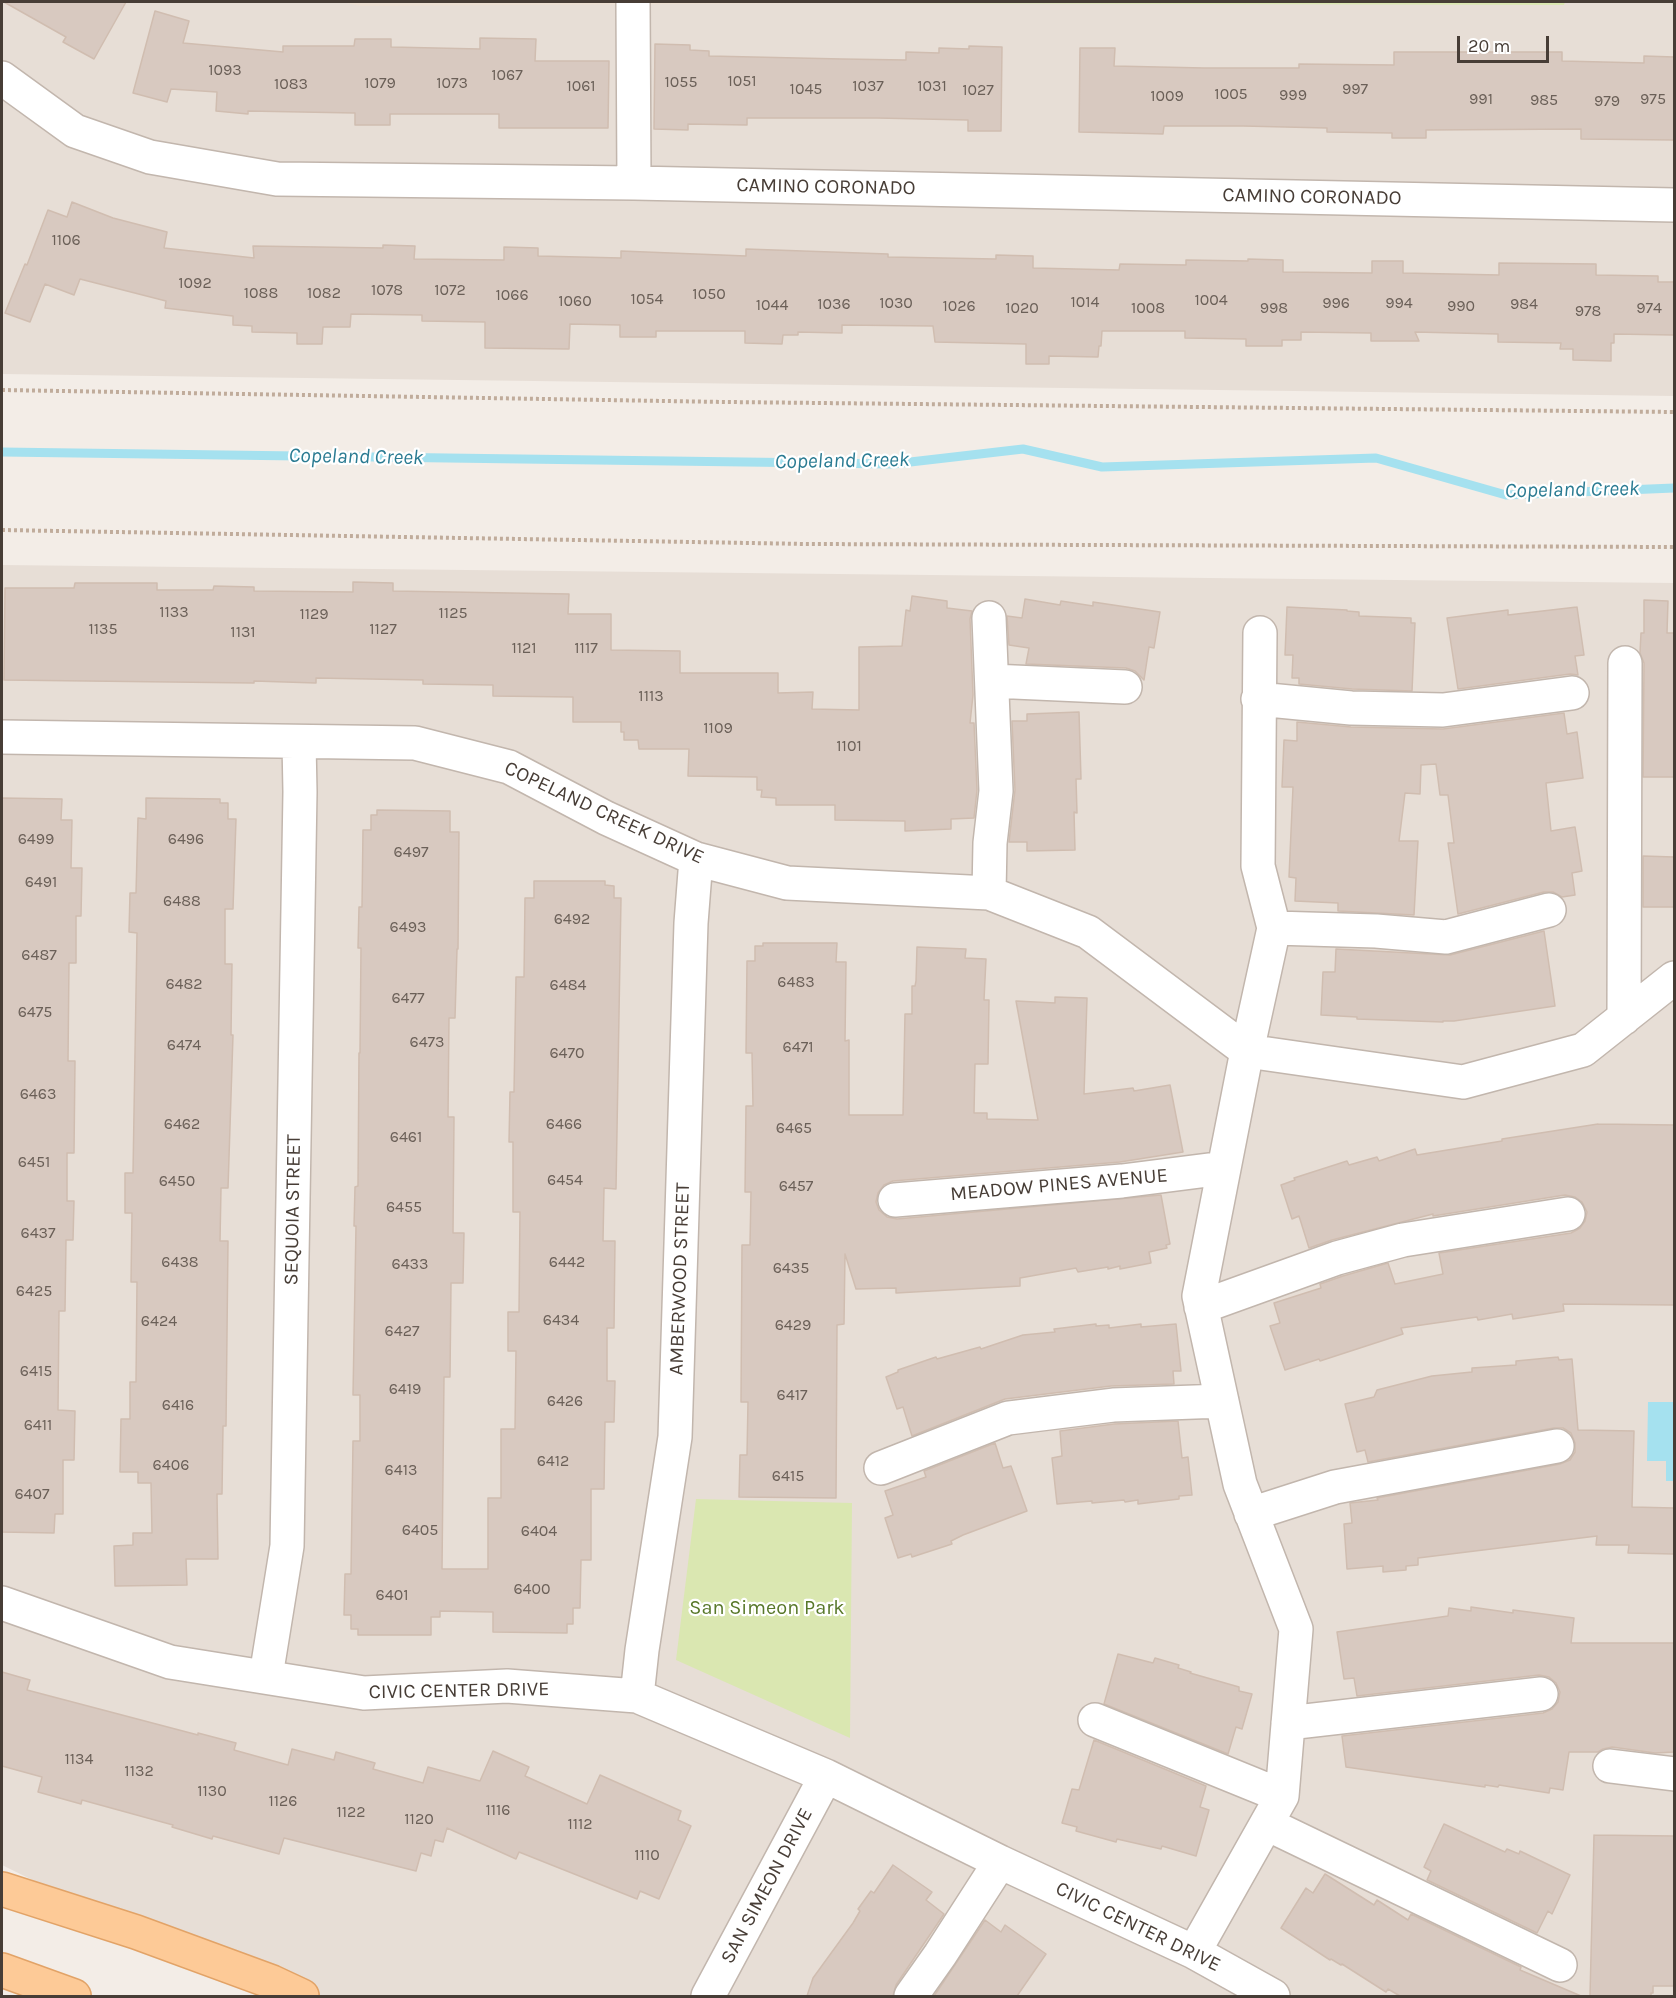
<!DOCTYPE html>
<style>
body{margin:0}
#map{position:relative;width:1676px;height:1998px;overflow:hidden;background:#f3ede7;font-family:Karla,sans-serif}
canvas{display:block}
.frame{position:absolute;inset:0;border:3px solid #473d36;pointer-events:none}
.scale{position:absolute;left:1457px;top:36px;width:92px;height:27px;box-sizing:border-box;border:3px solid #473d36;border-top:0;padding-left:8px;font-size:18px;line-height:21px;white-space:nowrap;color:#473d36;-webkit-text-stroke:4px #fff;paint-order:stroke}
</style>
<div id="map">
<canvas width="1676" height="1998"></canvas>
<div class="frame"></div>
<div class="scale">20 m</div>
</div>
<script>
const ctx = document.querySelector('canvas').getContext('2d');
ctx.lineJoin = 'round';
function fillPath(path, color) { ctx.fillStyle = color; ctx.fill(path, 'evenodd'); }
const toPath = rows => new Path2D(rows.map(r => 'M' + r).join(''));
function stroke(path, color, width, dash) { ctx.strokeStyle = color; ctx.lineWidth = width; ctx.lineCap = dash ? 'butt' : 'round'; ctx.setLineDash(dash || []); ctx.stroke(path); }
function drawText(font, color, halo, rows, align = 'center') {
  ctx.font = font + ' Karla,sans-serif'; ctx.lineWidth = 4.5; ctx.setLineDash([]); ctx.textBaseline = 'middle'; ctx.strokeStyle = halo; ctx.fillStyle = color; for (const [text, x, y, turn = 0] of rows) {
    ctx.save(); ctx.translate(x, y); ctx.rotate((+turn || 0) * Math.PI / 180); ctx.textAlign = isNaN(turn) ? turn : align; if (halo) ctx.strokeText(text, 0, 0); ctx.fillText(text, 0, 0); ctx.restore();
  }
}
fillPath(toPath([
 [2,2,1674,2,1674,396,2,374],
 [2,565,1674,583,1674,1996,268,1996,2,1865]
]), '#e7ded6');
fillPath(toPath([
 [342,2,842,2,842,3,360,6]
]), '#ecdfd2');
fillPath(toPath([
 [842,2,1565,2,1564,5,842,3],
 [696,1499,852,1503,850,1738,676,1660]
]), '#dae7b1');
fillPath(toPath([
 [1648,1402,1674,1402,1674,1481,1666,1481,1666,1461,1647,1461]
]), '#a5e1ef');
stroke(toPath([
 [2,452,893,464,1023,449,1102,467,1376,458,1506,495,1674,488]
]), '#a5e1ef', 9);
const building = toPath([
 [4,2,126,2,94,59,63,42,66,37,4,2],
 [155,11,189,21,183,43,283,52,283,46,354,46,355,39,391,39,391,47,480,49,480,38,536,39,535,61,609,61,608,128,499,128,499,114,390,114,390,125,355,125,355,113,248,111,248,114,216,111,217,92,171,89,167,102,133,93,155,11],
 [655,44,690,45,690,50,709,51,709,56,842,59,906,60,906,52,939,53,939,48,969,49,969,46,1002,47,1001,131,968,131,968,120,877,118,747,118,747,125,688,124,688,130,654,129,655,44],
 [1080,48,1115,48,1114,66,1204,68,1299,68,1299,64,1394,65,1394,52,1562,52,1562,61,1644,63,1644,56,1674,57,1674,140,1581,139,1581,129,1426,130,1426,138,1392,138,1392,133,1327,132,1327,128,1243,126,1164,126,1163,134,1079,132,1080,48],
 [72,202,113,218,167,232,164,248,254,258,253,246,383,248,383,245,415,246,414,259,504,260,504,247,538,248,538,256,621,258,621,251,746,256,746,249,888,254,888,257,996,259,996,255,1033,256,1033,268,1119,270,1120,264,1186,265,1186,260,1248,261,1248,259,1283,260,1283,272,1372,273,1372,261,1403,261,1403,273,1499,275,1499,263,1596,264,1596,275,1658,276,1658,282,1674,282,1674,335,1614,334,1614,343,1611,343,1611,361,1573,360,1573,349,1560,349,1561,343,1498,342,1498,334,1415,332,1419,341,1371,341,1371,333,1301,332,1301,340,1282,340,1282,346,1246,346,1246,339,1185,338,1185,331,1102,331,1101,346,1099,346,1098,357,1049,356,1049,364,1026,364,1026,344,935,342,933,326,842,325,842,333,798,332,798,335,783,335,782,344,745,343,745,331,656,331,656,337,620,337,620,325,570,324,569,349,485,348,485,322,422,321,422,315,351,314,350,327,323,327,322,344,297,344,297,333,252,332,252,326,233,325,233,316,165,308,166,301,80,279,74,295,45,284,30,322,5,313,25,264,27,265,48,210,67,217,72,202],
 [353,582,393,583,393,591,569,594,568,614,611,614,611,650,680,651,680,673,778,673,778,693,813,692,812,709,859,710,859,647,902,646,906,610,910,611,912,596,947,601,947,608,972,611,970,619,973,695,970,723,974,723,977,790,974,818,951,819,951,829,905,831,905,821,835,820,835,805,776,805,776,798,761,797,762,790,757,790,757,777,688,776,689,749,639,749,638,740,624,740,624,732,621,732,621,722,573,722,573,697,493,696,493,685,423,684,423,680,316,678,316,683,254,681,254,683,4,680,5,588,74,588,75,583,157,583,157,590,213,590,214,586,254,587,254,591,353,592,353,582],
 [1025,599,1060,605,1061,601,1093,606,1093,602,1160,612,1154,648,1149,647,1144,680,1135,671,1126,668,1026,664,1029,648,1009,645,1007,616,1022,618,1025,599],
 [1644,600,1668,601,1667,633,1674,633,1674,777,1643,777,1644,663,1640,653,1641,633,1644,633,1644,600],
 [1287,607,1347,610,1347,611,1359,612,1359,616,1411,618,1411,623,1415,623,1412,691,1352,689,1299,684,1299,678,1292,678,1293,655,1285,655,1287,607],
 [1577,607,1584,655,1575,656,1578,675,1570,674,1458,689,1447,618,1508,610,1508,615,1577,607],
 [1079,712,1081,779,1076,779,1077,813,1074,812,1075,850,1027,851,1027,842,1009,842,1015,790,1012,721,1027,721,1027,714,1079,712],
 [1564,713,1567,734,1577,732,1583,778,1546,783,1551,831,1575,827,1582,871,1572,873,1575,895,1562,897,1553,892,1544,892,1458,914,1448,843,1454,843,1448,795,1440,795,1436,764,1421,765,1420,794,1405,793,1399,841,1418,841,1414,915,1338,911,1338,903,1295,901,1296,878,1289,877,1293,787,1282,787,1284,740,1297,741,1297,722,1351,727,1443,729,1564,713],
 [2,798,62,799,61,820,72,820,71,868,82,868,81,916,76,916,76,963,69,963,68,1061,75,1061,74,1153,67,1153,67,1201,74,1201,73,1240,66,1240,65,1311,59,1311,58,1410,75,1411,74,1460,63,1460,63,1514,55,1514,54,1533,2,1532,2,798],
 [146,798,220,799,220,803,228,803,228,819,236,819,233,909,225,909,225,964,232,964,231,1035,233,1035,228,1188,221,1188,220,1241,228,1241,226,1426,223,1426,222,1494,217,1494,218,1559,186,1559,187,1585,115,1586,114,1546,133,1545,133,1533,152,1533,151,1483,138,1483,138,1472,120,1472,121,1419,130,1419,130,1382,136,1382,137,1282,131,1282,132,1213,125,1213,125,1173,133,1173,137,933,129,932,130,893,136,893,138,818,146,819,146,798],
 [377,810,450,811,450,832,459,832,458,949,457,949,455,1018,449,1018,448,1117,454,1117,453,1233,464,1233,463,1283,451,1283,450,1377,444,1377,442,1569,488,1569,488,1498,501,1498,501,1429,515,1429,516,1351,508,1351,508,1312,519,1312,520,1212,513,1212,513,1142,509,1142,510,1092,514,1092,516,977,524,977,525,898,534,898,534,881,605,881,605,885,614,886,614,898,621,898,616,1189,604,1188,603,1241,615,1241,614,1328,607,1328,607,1381,615,1381,614,1422,605,1422,604,1489,591,1489,591,1560,581,1560,580,1608,573,1608,573,1624,567,1624,567,1633,493,1632,493,1612,440,1611,440,1617,431,1617,431,1635,358,1635,358,1629,351,1629,351,1615,344,1615,345,1574,351,1574,353,1441,360,1441,360,1395,353,1395,356,1226,354,1226,355,1187,358,1186,359,1053,360,1053,361,948,358,948,359,907,362,907,363,830,371,830,371,815,377,815,377,810],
 [1643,856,1674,857,1674,907,1643,907,1643,856],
 [1544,931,1555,1006,1454,1021,1443,1021,1443,1022,1357,1019,1357,1017,1321,1015,1323,972,1335,972,1336,949,1450,955,1544,931],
 [763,943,837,943,836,962,846,962,845,1041,849,1040,849,1115,903,1115,905,1014,912,1014,912,986,915,986,916,981,917,947,966,949,965,958,986,959,984,1000,989,1000,988,1064,975,1064,974,1113,987,1113,987,1119,1038,1120,1016,1001,1055,1003,1055,997,1087,998,1084,1094,1133,1088,1134,1091,1170,1085,1183,1152,1120,1162,893,1181,884,1185,878,1193,876,1202,879,1210,887,1217,897,1219,1161,1195,1170,1244,1166,1245,1167,1248,1149,1252,1151,1263,1120,1269,1120,1266,1108,1269,1108,1267,1078,1272,1076,1268,1020,1278,1020,1286,896,1293,896,1288,856,1289,845,1254,844,1324,837,1325,836,1498,739,1497,740,1455,747,1455,748,1402,741,1402,742,1245,750,1245,751,1192,745,1192,746,1106,753,1106,752,1053,746,1053,747,961,755,961,755,946,763,946,763,943],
 [1598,1124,1674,1125,1674,1305,1563,1304,1564,1311,1513,1319,1512,1314,1478,1320,1477,1317,1401,1328,1403,1334,1320,1361,1319,1359,1285,1370,1270,1326,1280,1323,1274,1303,1321,1288,1320,1284,1343,1276,1388,1263,1395,1284,1443,1274,1439,1253,1571,1233,1580,1228,1585,1221,1587,1212,1582,1202,1575,1197,1565,1195,1433,1216,1433,1214,1332,1240,1309,1248,1299,1216,1292,1219,1281,1185,1295,1180,1294,1178,1347,1161,1349,1165,1377,1157,1379,1161,1415,1149,1417,1155,1502,1141,1502,1139,1598,1124],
 [1096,1324,1096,1326,1109,1325,1109,1328,1141,1324,1141,1327,1176,1324,1181,1371,1173,1371,1174,1384,1111,1386,1005,1399,912,1436,903,1407,897,1409,886,1377,898,1372,898,1370,936,1357,937,1359,980,1347,981,1349,1023,1335,1055,1332,1054,1329,1096,1324],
 [1558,1357,1559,1360,1572,1359,1578,1430,1634,1431,1632,1507,1674,1508,1674,1554,1628,1553,1629,1545,1596,1545,1597,1536,1418,1558,1418,1565,1406,1566,1406,1570,1383,1572,1383,1566,1347,1569,1344,1524,1352,1523,1350,1503,1378,1500,1377,1498,1560,1464,1570,1460,1575,1452,1575,1443,1571,1433,1563,1428,1554,1428,1368,1462,1365,1450,1357,1452,1345,1404,1374,1397,1377,1390,1432,1376,1472,1372,1472,1368,1516,1365,1516,1361,1558,1357],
 [1178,1421,1182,1458,1188,1457,1192,1495,1179,1496,1179,1499,1138,1504,1138,1500,1125,1502,1124,1500,1092,1503,1092,1501,1057,1504,1052,1458,1062,1456,1060,1431,1114,1424,1178,1421],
 [995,1443,1003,1468,1011,1466,1027,1511,963,1535,951,1541,952,1544,912,1557,911,1554,898,1558,885,1518,893,1515,885,1491,926,1477,924,1471,995,1443],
 [1471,1607,1513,1613,1513,1610,1574,1618,1571,1643,1674,1643,1674,1752,1655,1753,1612,1747,1603,1749,1598,1752,1569,1752,1563,1790,1550,1788,1549,1793,1499,1785,1498,1787,1485,1785,1485,1787,1346,1767,1342,1736,1543,1713,1552,1709,1558,1702,1560,1692,1556,1683,1549,1677,1539,1675,1357,1696,1354,1678,1344,1679,1337,1632,1448,1616,1449,1608,1471,1611,1471,1607],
 [1118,1654,1153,1663,1155,1658,1179,1665,1178,1668,1191,1672,1190,1673,1239,1687,1239,1691,1252,1694,1242,1729,1236,1727,1228,1754,1104,1704,1118,1654],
 [2,1672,30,1680,27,1690,198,1735,198,1733,236,1743,234,1750,288,1765,292,1749,334,1760,336,1752,375,1763,373,1769,423,1783,428,1767,480,1781,493,1751,529,1767,525,1776,587,1804,600,1775,681,1811,678,1820,691,1826,659,1899,640,1891,637,1899,519,1852,516,1859,447,1828,443,1842,435,1840,431,1856,421,1853,416,1871,284,1838,279,1854,213,1836,212,1839,172,1827,173,1825,82,1800,81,1804,38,1792,42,1777,2,1766,2,1672],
 [1094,1740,1206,1786,1200,1807,1209,1810,1196,1856,1162,1846,1161,1849,1117,1839,1116,1842,1076,1831,1077,1827,1062,1823,1072,1789,1079,1790,1094,1740],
 [1444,1824,1505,1852,1507,1849,1519,1854,1520,1851,1570,1875,1552,1914,1548,1911,1537,1933,1427,1880,1431,1871,1424,1867,1444,1824],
 [1594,1835,1674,1836,1674,1986,1653,1986,1653,1993,1651,1993,1651,1996,1590,1996,1594,1835],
 [893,1865,932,1892,926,1900,944,1914,896,1985,893,1996,807,1996,813,1978,853,1923,860,1911,858,1909,871,1891,874,1893,893,1865],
 [1325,1874,1374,1905,1377,1900,1408,1920,1411,1914,1521,1967,1520,1970,1581,1996,1400,1996,1388,1989,1386,1992,1342,1964,1341,1965,1331,1959,1330,1960,1281,1928,1306,1888,1313,1893,1325,1874],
 [985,1920,1001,1932,1005,1925,1046,1954,1017,1996,934,1996,985,1920]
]);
fillPath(building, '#d8c9c0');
stroke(building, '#d0bdb0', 1.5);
const minor = toPath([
 [633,2,634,183],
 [2,78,75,131,150,157,277,179,634,183,1674,205],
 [989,618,996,791,990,843,989,893],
 [992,681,1125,687],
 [1258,699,1351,708,1443,710,1572,693],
 [2,737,415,743,509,767,606,818,696,859,787,883,989,893,1088,932,1247,1051,1463,1082,1583,1050,1674,978],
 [1274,928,1376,931,1446,937,1549,910],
 [1624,1018,1625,663],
 [895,1200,1122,1181,1224,1168],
 [1201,1307,1337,1258,1403,1240,1568,1214],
 [881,1468,1008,1418,1113,1405,1222,1401],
 [1251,1514,1335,1487,1557,1446],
 [2,1603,170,1662,364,1693,507,1686,637,1696,826,1776,1000,1862,1194,1952,1273,1996],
 [266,1676,287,1546,300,792,299,742],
 [637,1696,642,1650,675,1437,691,923,696,859],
 [1095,1720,1282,1796],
 [1288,1723,1541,1694],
 [1610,1766,1674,1774],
 [1267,1824,1560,1965],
 [1194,1952,1282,1796,1296,1629,1240,1484,1199,1296,1247,1051,1274,928,1258,866,1260,633],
 [708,1996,826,1776],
 [911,1996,940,1955,1000,1862]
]);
const major = toPath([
 [2,1889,136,1932,272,1982,302,1996],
 [2,1970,74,1996]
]);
stroke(minor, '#c2b6ad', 36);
stroke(major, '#e2a367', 36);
stroke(toPath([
 [2,390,726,402,1674,412],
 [2,530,807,544,1674,547]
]), '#c0ac9b', 4, [3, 3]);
stroke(minor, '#fff', 33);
stroke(major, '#fdca97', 33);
drawText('16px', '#6b6058', null, [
 ["1093",225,70],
 ["1067",507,75],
 ["1051",742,81],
 ["1055",681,82],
 ["1079",380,83],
 ["1073",452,83],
 ["1083",291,84],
 ["1061",581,86],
 ["1037",868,86],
 ["1031",932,86],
 ["1045",806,89],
 ["997",1355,89],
 ["1027",978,90],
 ["1005",1231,94],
 ["999",1293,95],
 ["1009",1167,96],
 ["991",1481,99],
 ["975",1653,99],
 ["985",1544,100],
 ["979",1607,101],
 ["1106",66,240],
 ["1092",195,283],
 ["1078",387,290],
 ["1072",450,290],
 ["1088",261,293],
 ["1082",324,293],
 ["1050",709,294],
 ["1066",512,295],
 ["1054",647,299],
 ["1004",1211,300],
 ["1060",575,301],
 ["1014",1085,302],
 ["1030",896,303],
 ["996",1336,303],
 ["994",1399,303],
 ["1036",834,304],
 ["984",1524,304],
 ["1044",772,305],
 ["1026",959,306],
 ["990",1461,306],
 ["1020",1022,308],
 ["1008",1148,308],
 ["998",1274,308],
 ["974",1649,308],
 ["978",1588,311],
 ["1133",174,612],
 ["1125",453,613],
 ["1129",314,614],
 ["1135",103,629],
 ["1127",383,629],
 ["1131",243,632],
 ["1121",524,648],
 ["1117",586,648],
 ["1113",651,696],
 ["1109",718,728],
 ["1101",849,746],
 ["6499",36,839],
 ["6496",186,839],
 ["6497",411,852],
 ["6491",41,882],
 ["6488",182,901],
 ["6492",572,919],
 ["6493",408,927],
 ["6487",39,955],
 ["6483",796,982],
 ["6482",184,984],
 ["6484",568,985],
 ["6477",408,998],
 ["6475",35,1012],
 ["6473",427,1042],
 ["6474",184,1045],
 ["6471",798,1047],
 ["6470",567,1053],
 ["6463",38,1094],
 ["6462",182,1124],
 ["6466",564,1124],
 ["6465",794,1128],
 ["6461",406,1137],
 ["6451",34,1162],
 ["6454",565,1180],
 ["6450",177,1181],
 ["6457",796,1186],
 ["6455",404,1207],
 ["6437",38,1233],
 ["6438",180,1262],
 ["6442",567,1262],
 ["6433",410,1264],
 ["6435",791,1268],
 ["6425",34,1291],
 ["6434",561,1320],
 ["6424",159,1321],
 ["6429",793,1325],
 ["6427",402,1331],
 ["6415",36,1371],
 ["6419",405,1389],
 ["6417",792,1395],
 ["6426",565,1401],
 ["6416",178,1405],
 ["6411",38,1425],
 ["6412",553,1461],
 ["6406",171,1465],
 ["6413",401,1470],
 ["6415",788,1476],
 ["6407",32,1494],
 ["6405",420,1530],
 ["6404",539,1531],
 ["6400",532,1589],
 ["6401",392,1595],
 ["1134",79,1759],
 ["1132",139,1771],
 ["1130",212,1791],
 ["1126",283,1801],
 ["1116",498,1810],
 ["1122",351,1812],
 ["1120",419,1819],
 ["1112",580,1824],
 ["1110",647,1855]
]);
drawText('20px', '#473d36', '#fff', [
 ["CAMINO CORONADO",826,187,1],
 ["CAMINO CORONADO",1312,197,1],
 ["COPELAND CREEK DRIVE",604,813,25],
 ["MEADOW PINES AVENUE",1059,1185,-5],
 ["SEQUOIA STREET",293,1210,-89],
 ["AMBERWOOD STREET",680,1279,-88],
 ["CIVIC CENTER DRIVE",459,1691,-1],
 ["SAN SIMEON DRIVE",767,1886,-62],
 ["CIVIC CENTER DRIVE",1138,1927,26]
]);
drawText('20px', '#58782a', '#fff', [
 ["San Simeon Park",767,1608]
]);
drawText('italic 21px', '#2a7b92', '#fff', [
 ["Copeland Creek",356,457,1],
 ["Copeland Creek",842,461,-1],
 ["Copeland Creek",1572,490,-1]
]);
</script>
